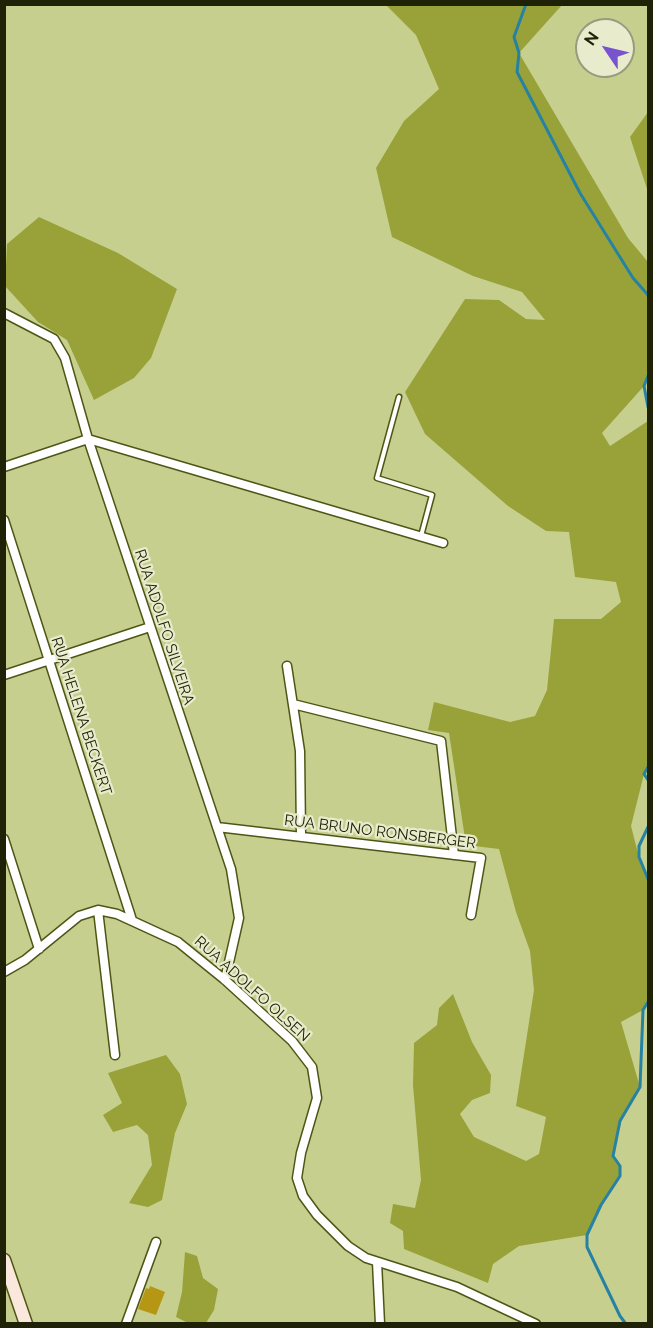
<!DOCTYPE html>
<style>
body{margin:0}
#map{position:relative;width:653px;height:1328px;overflow:hidden;background:#c7cf8f;font-family:Raleway,sans-serif}
canvas{display:block}
.frame{position:absolute;inset:0;border:6px solid #202208;pointer-events:none}
.north{position:absolute;left:575px;top:18px;width:60px;height:60px;box-sizing:border-box;background:#e8eccc;border:2px solid #989b7e;border-radius:50%;rotate:305deg;font-size:16px;font-weight:700;line-height:24px;text-align:center;color:#202208}
.north::after{content:'';display:block;margin:auto;width:21px;height:27px;background:#7953cd;clip-path:polygon(50% 0,100% 100%,50% 72%,0 100%)}
</style>
<div id="map">
<canvas width="653" height="1328"></canvas>
<div class="frame"></div>
<div class="north">N</div>
</div>
<script>
const ctx = document.querySelector('canvas').getContext('2d');
ctx.lineJoin = 'round';
function fillPath(path, color) { ctx.fillStyle = color; ctx.fill(path, 'evenodd'); }
const toPath = rows => new Path2D(rows.map(r => 'M' + r).join(''));
function stroke(path, color, width, dash) { ctx.strokeStyle = color; ctx.lineWidth = width; ctx.lineCap = dash ? 'butt' : 'round'; ctx.setLineDash(dash || []); ctx.stroke(path); }
function drawText(font, color, halo, rows, align = 'center') {
  ctx.font = font + ' Raleway,sans-serif'; ctx.lineWidth = 4.5; ctx.setLineDash([]); ctx.textBaseline = 'middle'; ctx.strokeStyle = halo; ctx.fillStyle = color; for (const [text, x, y, turn = 0] of rows) {
    ctx.save(); ctx.translate(x, y); ctx.rotate((+turn || 0) * Math.PI / 180); ctx.textAlign = isNaN(turn) ? turn : align; if (halo) ctx.strokeText(text, 0, 0); ctx.fillText(text, 0, 0); ctx.restore();
  }
}
fillPath(toPath([
 [386,5,562,5,519,53,628,238,648,262,648,376,644,386,602,433,610,446,648,421,648,767,644,774,631,826,639,857,648,879,648,1002,643,1010,621,1022,640,1087,620,1121,613,1156,620,1166,620,1176,601,1205,587,1235,519,1246,493,1264,488,1283,404,1249,403,1231,390,1223,393,1204,415,1208,421,1180,413,1085,414,1043,437,1025,439,1008,453,994,472,1042,491,1075,490,1093,472,1100,460,1114,474,1137,526,1161,539,1154,546,1117,516,1106,534,990,530,951,516,912,499,849,466,845,449,733,428,730,434,702,510,722,535,716,547,690,554,619,601,619,621,602,616,582,575,577,569,532,546,531,508,506,425,434,405,392,465,299,499,300,526,319,545,320,522,292,473,276,392,237,376,168,404,121,439,89,416,35],
 [648,112,648,192,630,137],
 [39,217,118,253,177,289,151,358,134,378,94,400,67,340,38,322,5,286,7,244],
 [166,1055,180,1074,187,1104,175,1133,162,1200,148,1207,129,1203,152,1165,148,1135,137,1125,113,1132,103,1115,122,1103,108,1073],
 [185,1252,197,1256,203,1278,218,1289,214,1310,206,1323,188,1323,176,1317,182,1292]
]), '#99a239');
stroke(toPath([
 [526,4,514,37,519,53,517,72,580,193,633,278,648,295],
 [648,376,644,386,648,407],
 [648,767,644,774,648,780],
 [648,827,639,846,639,857,648,879],
 [626,1324,620,1316,587,1247,587,1235,601,1205,620,1176,620,1166,613,1156,620,1121,640,1087,643,1010,648,1002]
]), '#2682a3', 3);
fillPath(toPath([
 [150,1286,165,1292,156,1315,138,1309,146,1288,149,1289]
]), '#b69713');
const service = toPath([
 [399,397,377,478,432,495,421,536]
]);
const minor = toPath([
 [4,313,54,339,65,358,88,439,231,869,239,918,225,980],
 [4,467,88,439,443,543],
 [4,520,132,920],
 [287,666,300,751,301,835],
 [4,675,150,627],
 [293,704,441,741,454,855],
 [217,827,481,858,471,915],
 [4,839,39,949],
 [98,910,115,1055],
 [4,972,25,960,79,916,98,910,117,914,178,942,225,980,292,1041,312,1067,317,1098,301,1153,297,1178,303,1196,317,1215,348,1246,366,1258,457,1287,536,1324],
 [377,1262,380,1324],
 [126,1324,156,1242]
]);
const secondary = toPath([
 [4,1260,26,1324]
]);
stroke(service, '#505515', 7);
stroke(minor, '#505515', 11);
stroke(secondary, '#505515', 15);
stroke(service, '#fff', 4);
stroke(minor, '#fff', 8);
stroke(secondary, '#fbe8dc', 12);
drawText('15px', '#202208', '#e8eccc', [
 ["RUA ADOLFO SILVEIRA",164,627,72],
 ["RUA HELENA BECKERT",81,716,72],
 ["RUA BRUNO RONSBERGER",380,832,7],
 ["RUA ADOLFO OLSEN",252,989,42]
]);
</script>
